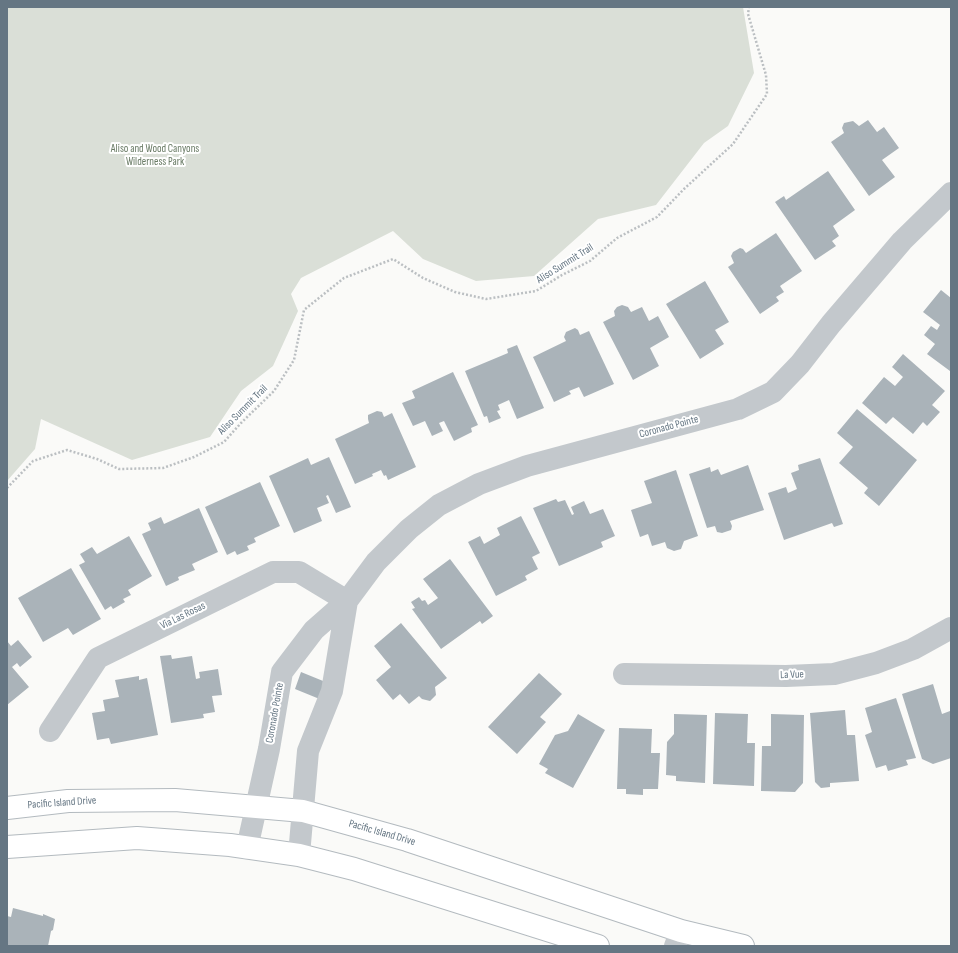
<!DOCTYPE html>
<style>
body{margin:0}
#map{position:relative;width:958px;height:953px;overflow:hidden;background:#fafaf8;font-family:"Sofia Sans Condensed",sans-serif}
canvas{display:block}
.frame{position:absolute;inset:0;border:8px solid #657683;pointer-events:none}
</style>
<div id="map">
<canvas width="958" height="953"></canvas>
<div class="frame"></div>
</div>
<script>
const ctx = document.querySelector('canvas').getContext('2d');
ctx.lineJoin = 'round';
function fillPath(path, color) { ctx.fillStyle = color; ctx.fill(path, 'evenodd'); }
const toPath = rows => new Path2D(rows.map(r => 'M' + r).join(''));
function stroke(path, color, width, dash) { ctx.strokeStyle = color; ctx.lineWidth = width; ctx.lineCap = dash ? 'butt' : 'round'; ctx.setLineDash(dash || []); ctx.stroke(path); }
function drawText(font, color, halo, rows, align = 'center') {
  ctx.font = font + ' "Sofia Sans Condensed",sans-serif'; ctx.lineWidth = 4; ctx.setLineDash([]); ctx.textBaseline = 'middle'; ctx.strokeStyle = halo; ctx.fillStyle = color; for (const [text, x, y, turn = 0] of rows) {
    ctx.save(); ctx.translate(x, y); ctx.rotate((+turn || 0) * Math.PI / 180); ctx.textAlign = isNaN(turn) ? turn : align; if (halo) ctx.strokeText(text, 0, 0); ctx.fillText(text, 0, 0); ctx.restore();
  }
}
fillPath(toPath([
 [7,7,743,7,754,73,728,126,704,143,656,205,598,219,534,276,476,281,423,259,393,231,301,278,291,294,298,311,273,366,241,391,210,437,132,460,41,419,35,449,7,481]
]), '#dadfd7');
fillPath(toPath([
 [868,120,877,132,884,127,899,148,882,160,895,177,869,196,831,142,844,133,842,128,844,123,853,121,859,126],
 [828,171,855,210,833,226,839,236,832,241,836,246,815,260,775,202,784,196,786,200],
 [776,233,802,271,780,286,784,292,776,297,779,301,760,314,728,267,734,263,731,256,733,252,740,248,743,249,746,253],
 [705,281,729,322,715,330,724,344,700,359,666,304],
 [941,290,951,298,951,369,950,371,927,354,935,344,924,335,931,326,937,330,940,325,923,312],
 [622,305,628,307,631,312,642,307,649,321,658,316,669,337,650,348,659,366,633,380,603,322,615,316,614,311,617,307],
 [575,328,578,330,580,335,589,331,614,384,584,397,579,387,569,391,571,394,554,402,533,357,566,341,564,337,566,332],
 [517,345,544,408,517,419,509,400,498,405,500,410,497,411,501,418,489,423,487,416,484,417,465,371,508,353,507,349],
 [903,354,945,391,932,405,940,412,927,426,923,422,913,434,893,417,886,424,862,403,884,377,895,386,903,377,892,367],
 [453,372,478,425,471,428,472,432,454,441,444,421,439,423,443,431,432,436,425,421,413,426,402,403,415,398,412,391],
 [857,409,917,460,879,506,864,493,868,488,839,463,853,447,837,433],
 [377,411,382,412,384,417,392,413,416,467,388,480,386,475,384,476,381,470,372,474,373,476,355,484,335,439,369,423,368,419,368,415],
 [329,457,351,507,336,513,328,495,326,496,329,503,317,508,322,521,294,533,269,476,308,458,311,465],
 [820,458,843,524,834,527,832,523,784,540,768,493,786,487,788,493,797,489,791,473,799,470,798,465],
 [748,465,764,510,730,521,732,526,731,530,722,533,717,532,715,526,707,528,689,474,710,467,711,472,718,469,721,475],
 [676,470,698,536,684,541,681,549,674,551,667,548,665,542,652,546,648,534,640,537,631,510,652,503,644,481],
 [260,482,280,526,254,538,256,542,247,546,249,550,237,555,235,551,227,555,205,507],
 [556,499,558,502,565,500,572,515,574,514,571,507,584,501,590,514,603,509,615,536,601,542,603,547,559,566,533,508],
 [199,508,218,552,192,564,195,570,178,577,179,580,166,586,142,534,151,530,148,523,161,517,164,524],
 [521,516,540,553,532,557,538,569,525,576,527,580,496,596,468,542,480,536,484,544,500,535,497,528],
 [129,536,152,576,128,590,131,595,123,599,125,602,113,609,111,606,105,610,79,565,85,562,80,554,92,547,97,554],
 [450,559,493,616,482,624,480,621,441,649,412,609,415,608,411,602,419,597,422,601,425,600,428,605,438,598,423,579],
 [71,568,101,619,73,635,68,628,43,642,18,598],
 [401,623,447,678,435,687,436,695,430,701,422,699,419,696,409,704,400,694,393,700,376,680,391,667,374,646],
 [18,640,32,657,20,667,17,663,12,667,29,687,7,705,7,641,11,646],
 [171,655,172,659,192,656,196,679,200,678,199,672,218,669,222,695,212,696,215,712,203,714,204,718,171,723,160,656],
 [301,672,328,683,322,700,295,689],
 [539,673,562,694,540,717,546,722,517,754,488,727],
 [139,676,139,680,147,678,158,735,111,744,109,738,97,740,92,713,105,711,103,700,119,697,115,680],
 [933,684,942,714,950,711,951,714,951,758,933,764,922,759,902,694],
 [896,698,916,758,906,760,908,765,888,771,886,765,876,768,865,735,872,732,865,708],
 [845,710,847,735,855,735,859,781,830,783,830,787,821,788,815,782,810,713],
 [715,713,748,714,747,743,755,743,754,786,713,784],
 [578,714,605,730,573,788,545,773,548,769,539,764,555,735,568,731],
 [674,714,707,715,705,783,676,781,676,776,666,775,667,742,674,734],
 [771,714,804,715,803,783,795,792,761,791,762,746,771,746],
 [619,728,652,729,651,753,660,753,658,789,643,789,643,795,626,794,626,789,617,789],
 [13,908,43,916,43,914,55,919,53,930,51,931,48,946,7,946,7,916,11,917]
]), '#aab3b9');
const secondary = toPath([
 [7,808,68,801,175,800,303,811,407,840,681,931,743,946],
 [7,847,137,838,230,845,299,855,354,869,598,946]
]);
stroke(secondary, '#b3babf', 24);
stroke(toPath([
 [7,488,33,461,67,450,97,459,119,469,163,468,194,457,224,442,241,423,274,391,294,360,304,310,344,278,393,259,423,278,455,292,486,299,536,291,562,275,590,261,617,238,657,217,684,189,733,144,767,94,766,75,748,14,749,7]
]), '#bbbfc2', 2.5, [2, 2]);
stroke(toPath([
 [624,674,786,676,834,674,876,663,913,649,951,628],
 [50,731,98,658,273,572,299,572,347,601],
 [247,848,269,749,282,672,314,630,347,601,376,562,409,529,439,505,479,484,527,466,738,409,773,392,800,364,831,324,902,241,951,193],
 [299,855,308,751,332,691,347,601],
 [675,946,681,931]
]), '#c3c8cc', 22);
stroke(secondary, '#fff', 22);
drawText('11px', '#687a64', '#fff', [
 ["Aliso and Wood Canyons",155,149],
 ["Wilderness Park",155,162]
]);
drawText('11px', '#657683', '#fff', [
 ["Aliso Summit Trail",565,264,-32],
 ["Aliso Summit Trail",243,410,-45],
 ["Coronado Pointe",669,427,-15],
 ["Via Las Rosas",183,616,-26],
 ["La Vue",792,675,-2],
 ["Coronado Pointe",275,713,-80],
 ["Pacific Island Drive",62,803,-4],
 ["Pacific Island Drive",382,833,16]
]);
</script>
